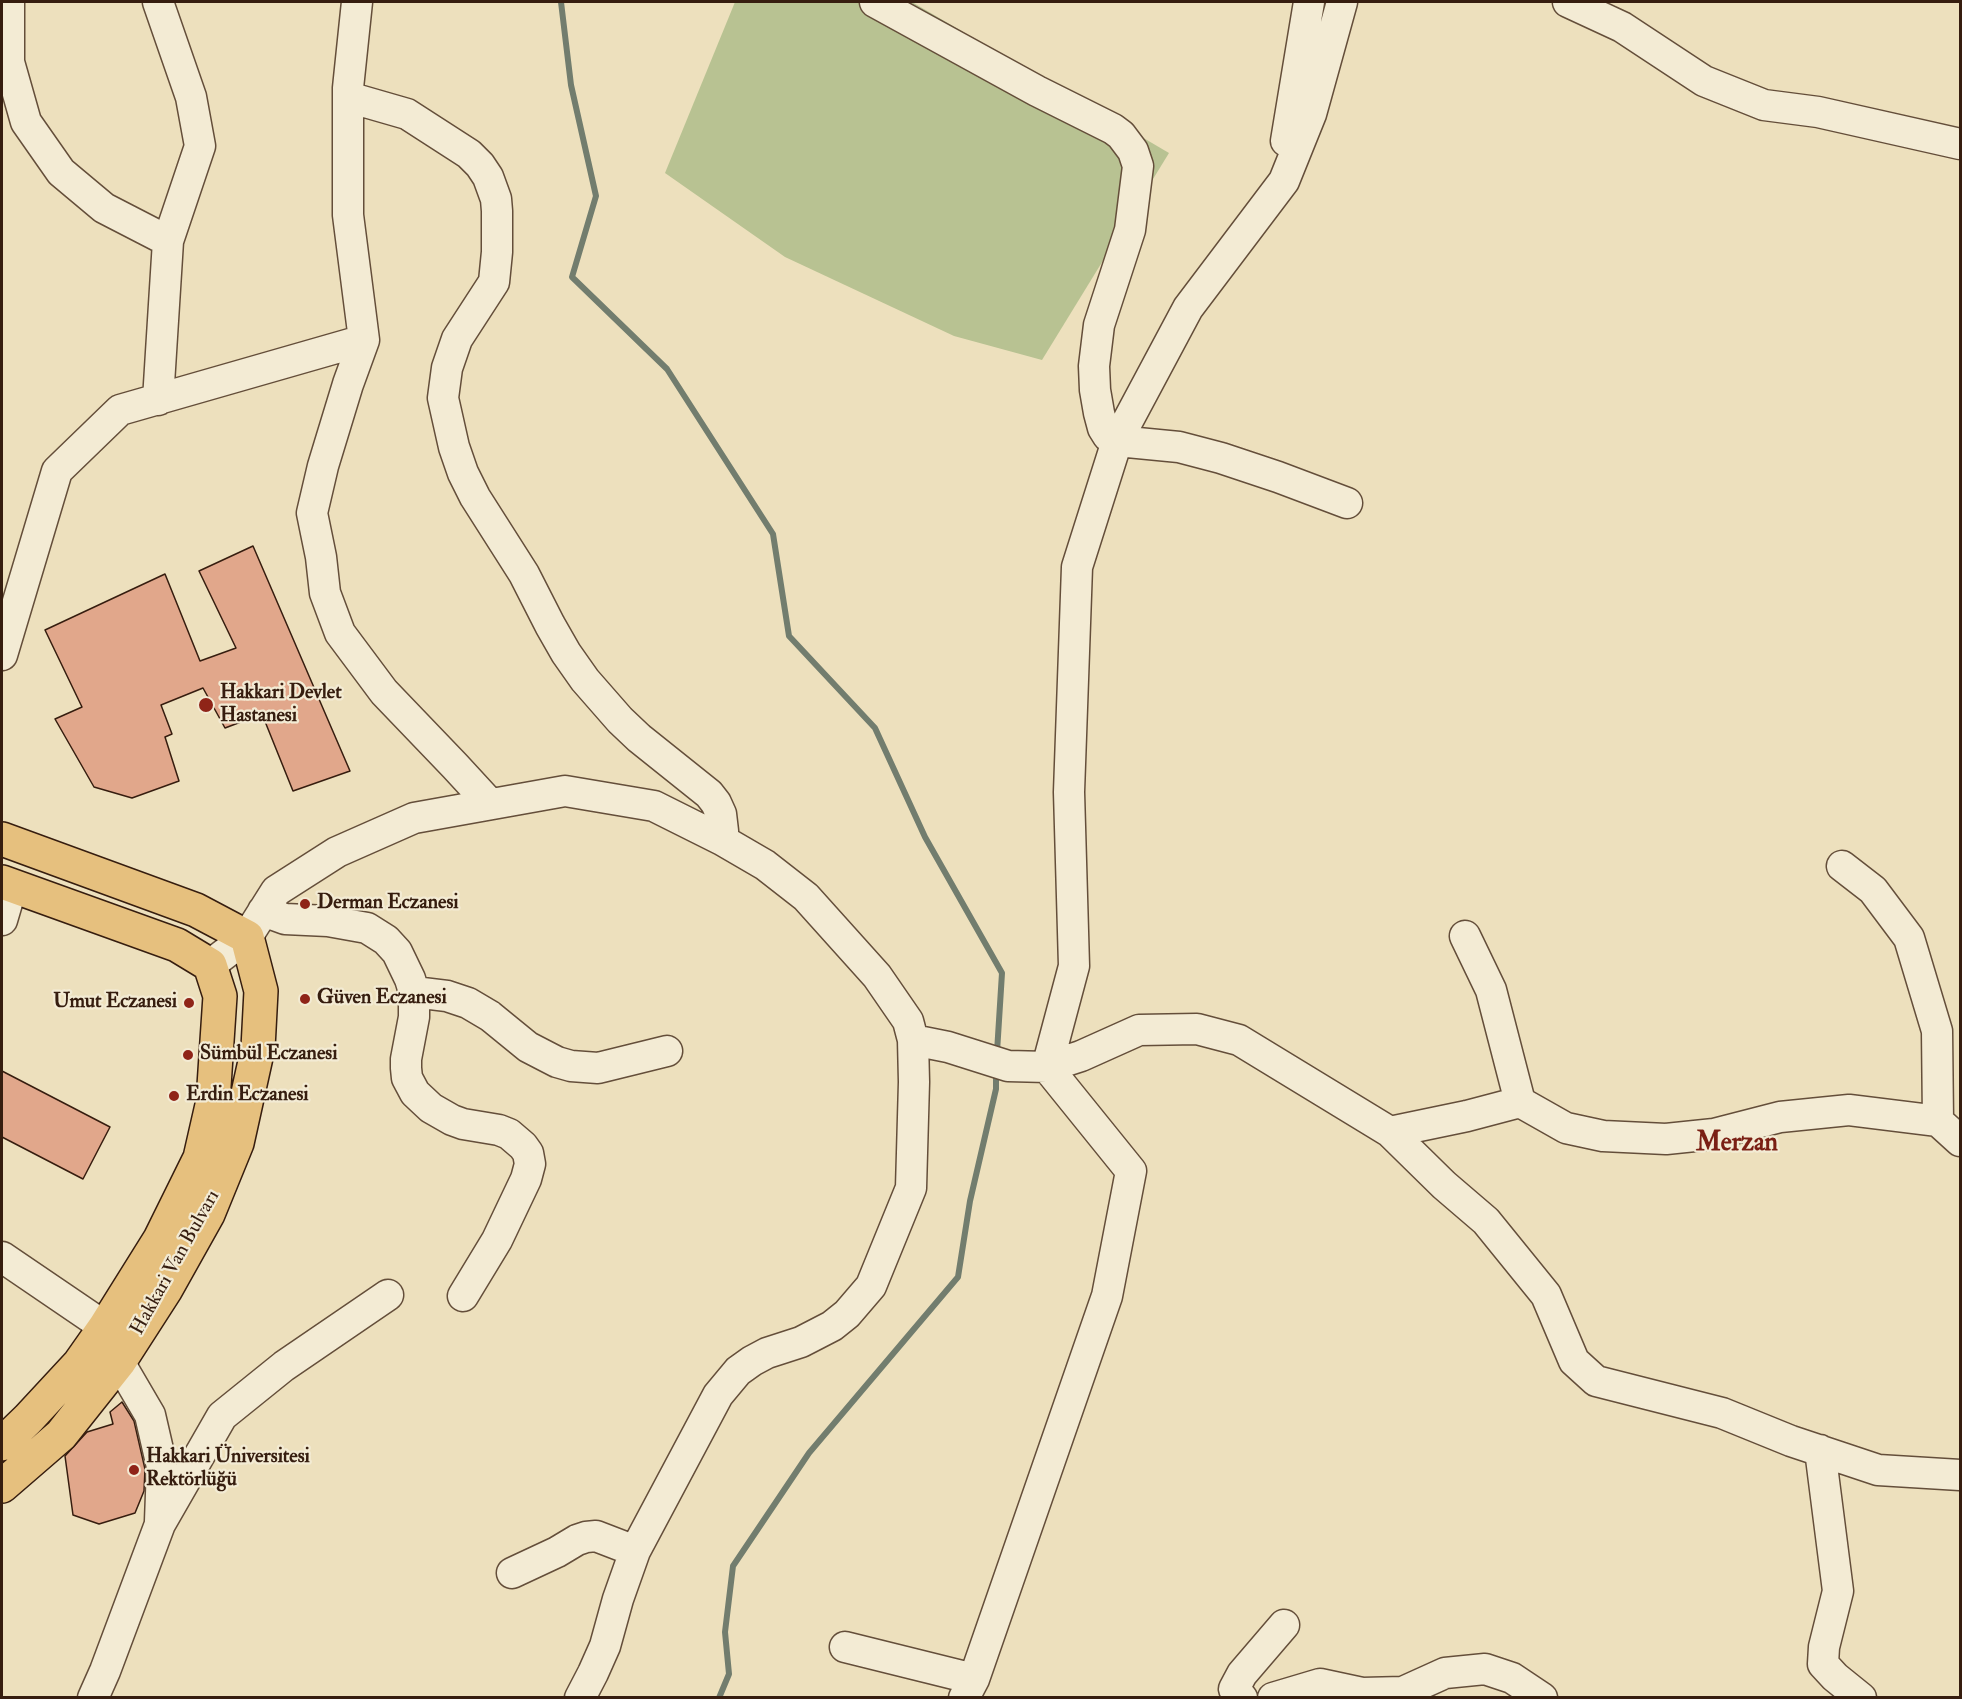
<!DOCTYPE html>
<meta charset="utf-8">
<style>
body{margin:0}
#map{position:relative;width:1962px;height:1699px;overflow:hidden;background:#ede0bd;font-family:"IM FELL Double Pica",serif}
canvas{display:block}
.frame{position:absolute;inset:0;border:3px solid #361d0f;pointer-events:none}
</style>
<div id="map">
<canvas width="1962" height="1699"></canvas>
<div class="frame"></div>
</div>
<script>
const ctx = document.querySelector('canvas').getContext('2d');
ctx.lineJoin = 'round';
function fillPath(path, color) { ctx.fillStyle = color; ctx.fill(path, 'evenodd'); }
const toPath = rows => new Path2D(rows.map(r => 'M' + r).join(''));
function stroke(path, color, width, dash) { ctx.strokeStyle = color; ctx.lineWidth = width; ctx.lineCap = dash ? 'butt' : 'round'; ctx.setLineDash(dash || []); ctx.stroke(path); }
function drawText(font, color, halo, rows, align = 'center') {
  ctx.font = font + ' "IM FELL Double Pica",serif'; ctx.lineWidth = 4.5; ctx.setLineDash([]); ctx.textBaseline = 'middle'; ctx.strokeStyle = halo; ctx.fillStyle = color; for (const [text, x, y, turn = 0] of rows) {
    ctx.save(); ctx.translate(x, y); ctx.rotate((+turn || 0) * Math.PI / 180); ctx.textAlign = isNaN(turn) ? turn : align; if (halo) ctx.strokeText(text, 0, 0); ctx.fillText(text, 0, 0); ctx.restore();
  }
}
fillPath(toPath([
 [735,2,912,2,1169,153,1042,360,954,336,785,257,665,173]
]), '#b8c292');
stroke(toPath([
 [561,2,571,85,596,196,572,277,667,369,773,534,789,636,875,728,925,837,1002,973,997,1052],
 [719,1698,729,1674,725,1632,733,1566,809,1453,958,1277,970,1201,996,1089,996,1072]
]), '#727d6e', 6);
const building = toPath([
 [253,546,350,771,293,791,262,714,225,728,203,688,161,705,172,734,165,737,179,781,132,798,94,787,55,719,82,707,45,630,165,574,200,661,236,648,199,571,253,546],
 [2,1071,110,1127,83,1179,2,1137,2,1071],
 [122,1402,134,1421,145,1469,144,1491,135,1513,99,1524,73,1515,65,1456,87,1432,113,1424,110,1412,122,1402]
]);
fillPath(building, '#e1a78b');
stroke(building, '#361d0f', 1.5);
const minor = toPath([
 [9,2,9,62,26,122,61,172,104,208,168,241],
 [357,2,348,88,348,215,364,340,348,384,323,466,312,513,321,557,325,593,340,633,384,692,455,766,490,804],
 [875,2,1037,91,1113,129,1121,135,1133,151,1138,166,1130,230,1099,325,1094,366,1095,390,1099,413,1103,428,1108,436,1117,441,1179,447,1221,458,1278,477,1347,503],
 [1568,2,1622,27,1704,81,1764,105,1818,112,1960,144],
 [348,97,407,114,469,154,480,165,488,177,496,199,497,211,497,252,494,282,457,339,447,368,443,398,454,447,463,473,475,497,524,574,550,625,566,653,585,680,620,720,639,738,709,794,716,803,721,814,723,831,722,840],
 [1286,141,1309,2],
 [158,400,168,241,200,146,191,97,158,2],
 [2,655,57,471,120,410,364,340],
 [1842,866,1873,890,1909,938,1937,1031,1938,1121],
 [263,911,285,919,328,921,367,928,386,940,397,952,410,979,414,992,414,1017,406,1059,406,1068,407,1078,415,1093,431,1108,452,1120,463,1124,499,1130,509,1134,523,1146,528,1153,530,1164,526,1179,497,1240,463,1296],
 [2,920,12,886],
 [1465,936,1491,990,1520,1102],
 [210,965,247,937,276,891,337,852,414,818,565,791,654,806,722,840,765,865,806,897,877,976,908,1021,913,1040,914,1082,911,1188,871,1286,847,1314,832,1326,801,1342,767,1353,752,1361,738,1371,718,1395,635,1551,618,1599,605,1646,593,1673,580,1698],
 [414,992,447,996,468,1003,490,1016,528,1047,557,1062,571,1066,598,1068,667,1051],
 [913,1040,948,1047,1008,1066,1047,1067,1081,1056,1139,1030,1197,1029,1239,1040,1390,1132,1444,1185,1486,1221,1546,1295,1574,1361,1596,1381,1722,1413,1791,1441,1878,1470,1960,1475],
 [1390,1132,1467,1116,1520,1102,1566,1128,1603,1136,1666,1139,1714,1134,1780,1117,1849,1110,1938,1121,1960,1141],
 [2,1257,105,1327],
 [119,1362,150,1415,162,1467,160,1521],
 [1820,1450,1838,1591,1824,1647,1823,1664,1835,1677,1861,1698],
 [512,1573,557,1552,577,1540,586,1537,596,1536,635,1551],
 [845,1647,974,1679],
 [93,1698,105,1671,160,1524,222,1416,284,1366,388,1295],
 [964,1698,974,1679,1107,1296,1131,1171,1047,1067,1074,966,1069,792,1077,567,1117,441,1188,308,1284,181,1311,114,1342,2],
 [1242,1698,1234,1689,1242,1674,1284,1625],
 [1273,1698,1320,1684,1362,1693,1403,1692,1445,1673,1485,1669,1512,1678,1542,1698]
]);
const major = toPath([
 [2,839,196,910,247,937,261,991,258,1048,237,1143,208,1214,166,1289,119,1362,61,1435,2,1486],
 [2,882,177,945,210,965,220,996,213,1101,200,1158,160,1239,105,1327,79,1364,28,1419,2,1444]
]);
stroke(minor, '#644e3a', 33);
stroke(major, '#361d0f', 36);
stroke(minor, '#f3ebd4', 30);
stroke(major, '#e6c07e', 33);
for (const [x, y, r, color] of [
 [206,705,8,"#8f2418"],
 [305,904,6,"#8f2418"],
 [305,999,6,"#8f2418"],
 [189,1003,6,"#8f2418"],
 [188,1055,6,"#8f2418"],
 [174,1096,6,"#8f2418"],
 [134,1470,6,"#8f2418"]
]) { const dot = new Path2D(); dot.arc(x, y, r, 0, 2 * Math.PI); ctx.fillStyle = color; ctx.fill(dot); stroke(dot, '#f3ebd4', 2); }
drawText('bold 20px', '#361d0f', '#f3ebd4', [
 ["Hakkari Devlet",220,694],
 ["Hastanesi",220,717],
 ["Derman Eczanesi",317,904],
 ["Güven Eczanesi",317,999],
 ["Umut Eczanesi",177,1003,"right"],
 ["Sümbül Eczanesi",200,1055],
 ["Erdin Eczanesi",186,1096],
 ["Hakkari Üniversitesi",146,1458],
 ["Rektörlüğü",146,1481]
], 'left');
drawText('20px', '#361d0f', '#f3ebd4', [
 ["Hakkari Van Bulvarı",176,1263,-61]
]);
drawText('bold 26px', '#7a1f14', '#f3ebd4', [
 ["Merzan",1737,1144]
]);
</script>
